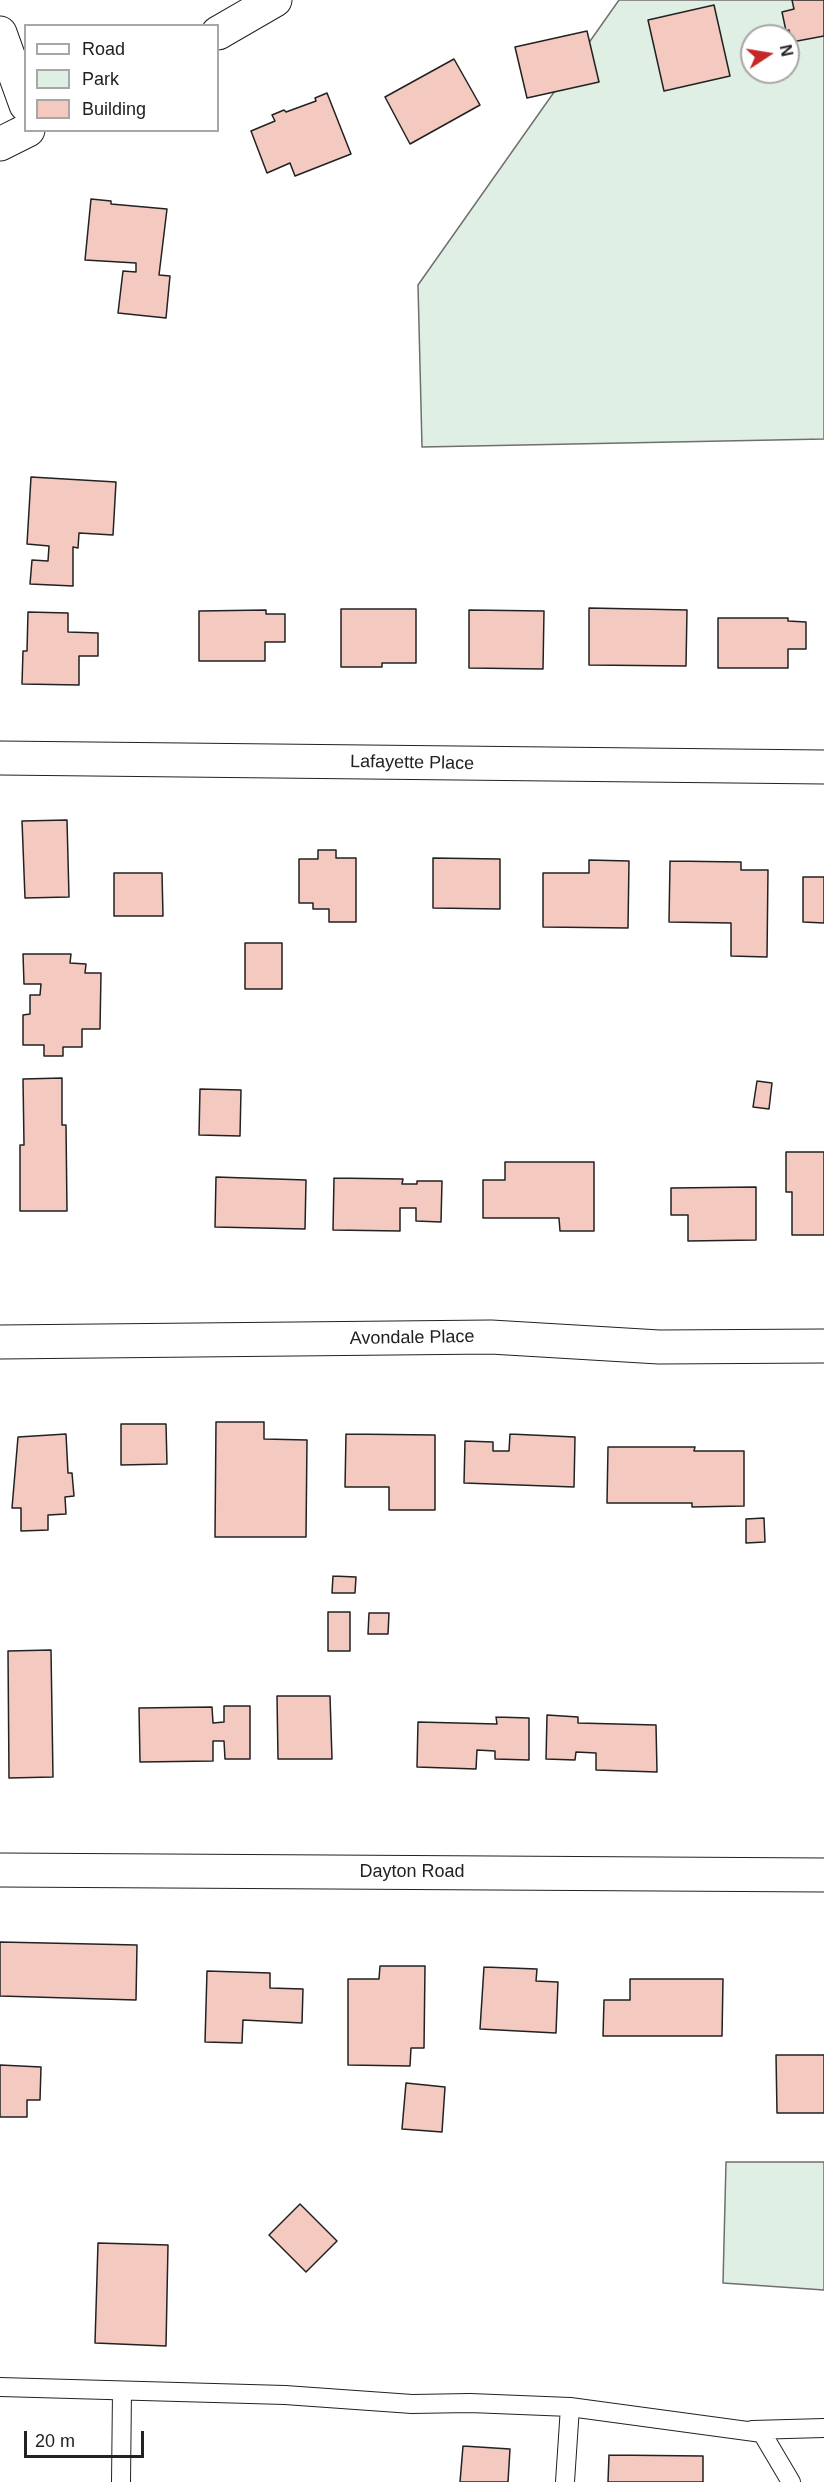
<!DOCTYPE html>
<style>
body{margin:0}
#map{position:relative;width:824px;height:2482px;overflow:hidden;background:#fff;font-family:Arial,sans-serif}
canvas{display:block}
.legend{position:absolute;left:24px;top:24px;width:195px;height:108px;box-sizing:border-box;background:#fff;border:2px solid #a7a7a7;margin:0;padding:8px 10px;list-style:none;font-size:18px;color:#222}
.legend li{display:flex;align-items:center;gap:12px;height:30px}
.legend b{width:30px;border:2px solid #a7a7a7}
.north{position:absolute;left:740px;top:24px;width:60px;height:60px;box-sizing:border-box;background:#fff;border:2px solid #a7a7a7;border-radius:50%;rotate:78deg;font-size:16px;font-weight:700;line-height:24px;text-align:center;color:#222}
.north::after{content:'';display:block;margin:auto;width:21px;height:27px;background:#c62828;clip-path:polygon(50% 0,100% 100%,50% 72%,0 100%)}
.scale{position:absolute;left:24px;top:2431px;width:120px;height:27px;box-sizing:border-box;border:3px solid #222;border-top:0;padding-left:8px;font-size:18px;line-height:21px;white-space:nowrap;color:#222;-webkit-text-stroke:4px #fff;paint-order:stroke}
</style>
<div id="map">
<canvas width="824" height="2482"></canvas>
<ul class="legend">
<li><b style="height:8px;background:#fff"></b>Road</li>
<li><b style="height:16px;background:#e0efe3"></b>Park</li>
<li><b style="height:16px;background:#f3c9c0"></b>Building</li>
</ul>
<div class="north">N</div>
<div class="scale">20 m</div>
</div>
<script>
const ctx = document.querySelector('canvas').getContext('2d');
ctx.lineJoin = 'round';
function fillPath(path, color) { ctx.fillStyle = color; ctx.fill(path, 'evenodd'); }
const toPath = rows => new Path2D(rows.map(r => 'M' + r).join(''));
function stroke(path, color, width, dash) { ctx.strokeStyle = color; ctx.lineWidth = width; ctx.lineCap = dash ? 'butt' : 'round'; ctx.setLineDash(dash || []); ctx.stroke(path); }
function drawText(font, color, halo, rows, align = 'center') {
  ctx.font = font + ' Arial,sans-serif'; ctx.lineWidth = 4.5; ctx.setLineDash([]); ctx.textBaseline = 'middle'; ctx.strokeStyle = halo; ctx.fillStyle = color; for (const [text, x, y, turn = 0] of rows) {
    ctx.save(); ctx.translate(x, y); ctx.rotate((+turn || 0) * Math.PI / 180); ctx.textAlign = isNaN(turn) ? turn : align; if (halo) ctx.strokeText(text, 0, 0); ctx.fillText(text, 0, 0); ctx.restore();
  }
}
const green = toPath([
 [619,0,824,0,824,439,422,447,418,285,619,0],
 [752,36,788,36,788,72,752,72,752,36],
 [726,2162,824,2162,824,2290,723,2283,726,2162]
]);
fillPath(green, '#e0efe3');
stroke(green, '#6f6f6f', 1.5);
const building = toPath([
 [792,0,824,0,824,36,792,42,789,30,786,31,782,12,794,9,792,0],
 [714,5,730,76,664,91,648,20,714,5],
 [587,31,599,82,527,98,515,47,587,31],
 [454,59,480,105,410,144,385,97,454,59],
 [327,93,351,154,295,176,290,163,267,173,251,131,275,121,272,115,284,110,286,112,316,101,315,98,327,93],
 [91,199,111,201,111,204,167,209,159,275,170,276,166,318,118,313,123,271,136,272,136,263,85,260,91,199],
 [31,477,116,482,113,535,79,533,78,548,73,547,73,586,30,584,32,560,48,561,49,546,27,544,31,477],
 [589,608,687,610,686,666,589,665,589,608],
 [341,609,416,609,416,663,382,663,382,667,341,667,341,609],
 [266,610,266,614,285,614,285,642,265,642,265,661,199,661,199,611,266,610],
 [469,610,544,611,543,669,469,668,469,610],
 [28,612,68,613,68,632,98,633,98,656,79,656,79,685,22,684,23,651,27,651,28,612],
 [718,618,788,618,788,621,806,622,806,649,788,649,788,668,718,668,718,618],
 [67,820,69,897,25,898,22,821,67,820],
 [318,850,336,850,336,858,356,858,356,922,329,922,329,909,313,909,313,903,299,903,299,859,318,859,318,850],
 [433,858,500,859,500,909,433,908,433,858],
 [589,860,629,861,628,928,543,927,543,873,589,873,589,860],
 [670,861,741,862,741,870,768,870,767,957,731,956,731,923,669,922,670,861],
 [114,873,162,873,163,916,114,916,114,873],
 [803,877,824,877,824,923,803,922,803,877],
 [245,943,282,943,282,989,245,989,245,943],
 [23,954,71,954,70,963,86,964,85,973,101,973,100,1029,82,1029,82,1047,63,1047,63,1056,44,1056,44,1045,23,1045,23,1015,30,1014,30,995,40,995,41,984,24,984,23,954],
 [62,1078,62,1125,66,1125,67,1211,20,1211,20,1145,24,1145,23,1079,62,1078],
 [757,1081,772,1083,769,1109,753,1107,757,1081],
 [200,1089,241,1090,240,1136,199,1135,200,1089],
 [786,1152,824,1152,824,1235,792,1235,792,1192,786,1192,786,1152],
 [505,1162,594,1162,594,1231,560,1231,559,1218,483,1218,483,1180,505,1180,505,1162],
 [216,1177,306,1180,305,1229,215,1227,216,1177],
 [334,1178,403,1179,402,1184,417,1184,417,1181,442,1181,441,1222,416,1221,416,1208,400,1208,400,1231,333,1230,334,1178],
 [756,1187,756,1240,688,1241,688,1215,671,1215,671,1188,756,1187],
 [216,1422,264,1422,264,1439,307,1440,306,1537,215,1537,216,1422],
 [121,1424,166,1424,167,1464,121,1465,121,1424],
 [66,1434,68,1473,72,1473,74,1496,65,1497,66,1514,48,1515,48,1530,21,1531,21,1508,12,1508,18,1437,66,1434],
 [346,1434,435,1435,435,1510,389,1510,389,1487,345,1487,346,1434],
 [510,1434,575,1437,574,1487,464,1483,465,1441,493,1442,493,1451,509,1451,510,1434],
 [608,1447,695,1447,694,1451,744,1451,744,1506,692,1507,692,1503,607,1503,608,1447],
 [764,1518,765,1542,746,1543,746,1519,764,1518],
 [333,1576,356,1577,355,1593,332,1593,333,1576],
 [328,1612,350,1612,350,1651,328,1651,328,1612],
 [369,1613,389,1613,388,1634,368,1634,369,1613],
 [51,1650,53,1777,9,1778,8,1651,51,1650],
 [277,1696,330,1696,332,1759,278,1759,277,1696],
 [224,1706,250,1706,250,1759,225,1759,224,1741,213,1741,213,1761,140,1762,139,1708,212,1707,213,1723,224,1722,224,1706],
 [547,1715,578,1717,578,1723,656,1725,657,1772,596,1770,596,1753,576,1752,575,1760,546,1759,547,1715],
 [496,1717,529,1718,529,1760,495,1759,495,1751,477,1750,476,1769,417,1767,418,1722,497,1724,496,1717],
 [0,1942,137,1945,136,2000,0,1996,0,1942],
 [380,1966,425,1966,424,2048,411,2048,410,2066,348,2065,348,1979,379,1979,380,1966],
 [484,1967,537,1969,536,1981,558,1982,556,2033,480,2029,484,1967],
 [207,1971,270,1973,270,1988,303,1989,302,2023,243,2020,242,2043,205,2042,207,1971],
 [630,1979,723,1979,722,2036,603,2036,604,2000,630,2000,630,1979],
 [776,2055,824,2055,824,2113,777,2113,776,2055],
 [0,2065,41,2067,40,2100,27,2100,27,2117,0,2117,0,2065],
 [406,2083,445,2087,442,2132,402,2129,406,2083],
 [300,2204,337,2241,306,2272,269,2235,300,2204],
 [98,2243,168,2245,166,2346,95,2343,98,2243],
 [463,2446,510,2449,508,2482,460,2482,463,2446],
 [609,2455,703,2456,703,2482,608,2482,609,2455]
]);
fillPath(building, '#f3c9c0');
stroke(building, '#222', 1.5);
const service = toPath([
 [0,2387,285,2395,412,2404,470,2403,570,2407,565,2482],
 [570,2407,762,2433,791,2482],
 [752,2430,824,2428],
 [121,2482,122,2391]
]);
const minor = toPath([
 [0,33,26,105],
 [0,758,824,767],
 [0,1342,491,1337,659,1347,824,1346],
 [0,1870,824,1875]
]);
const tertiary = toPath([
 [218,33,275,0],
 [0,144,28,130]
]);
stroke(service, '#222', 20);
stroke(minor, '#222', 35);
stroke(tertiary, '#222', 35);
stroke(service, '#fff', 18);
stroke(minor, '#fff', 33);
stroke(tertiary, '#fff', 33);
drawText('18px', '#222', '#fff', [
 ["Lafayette Place",412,763,1],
 ["Avondale Place",412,1338,-1],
 ["Dayton Road",412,1872]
]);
</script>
